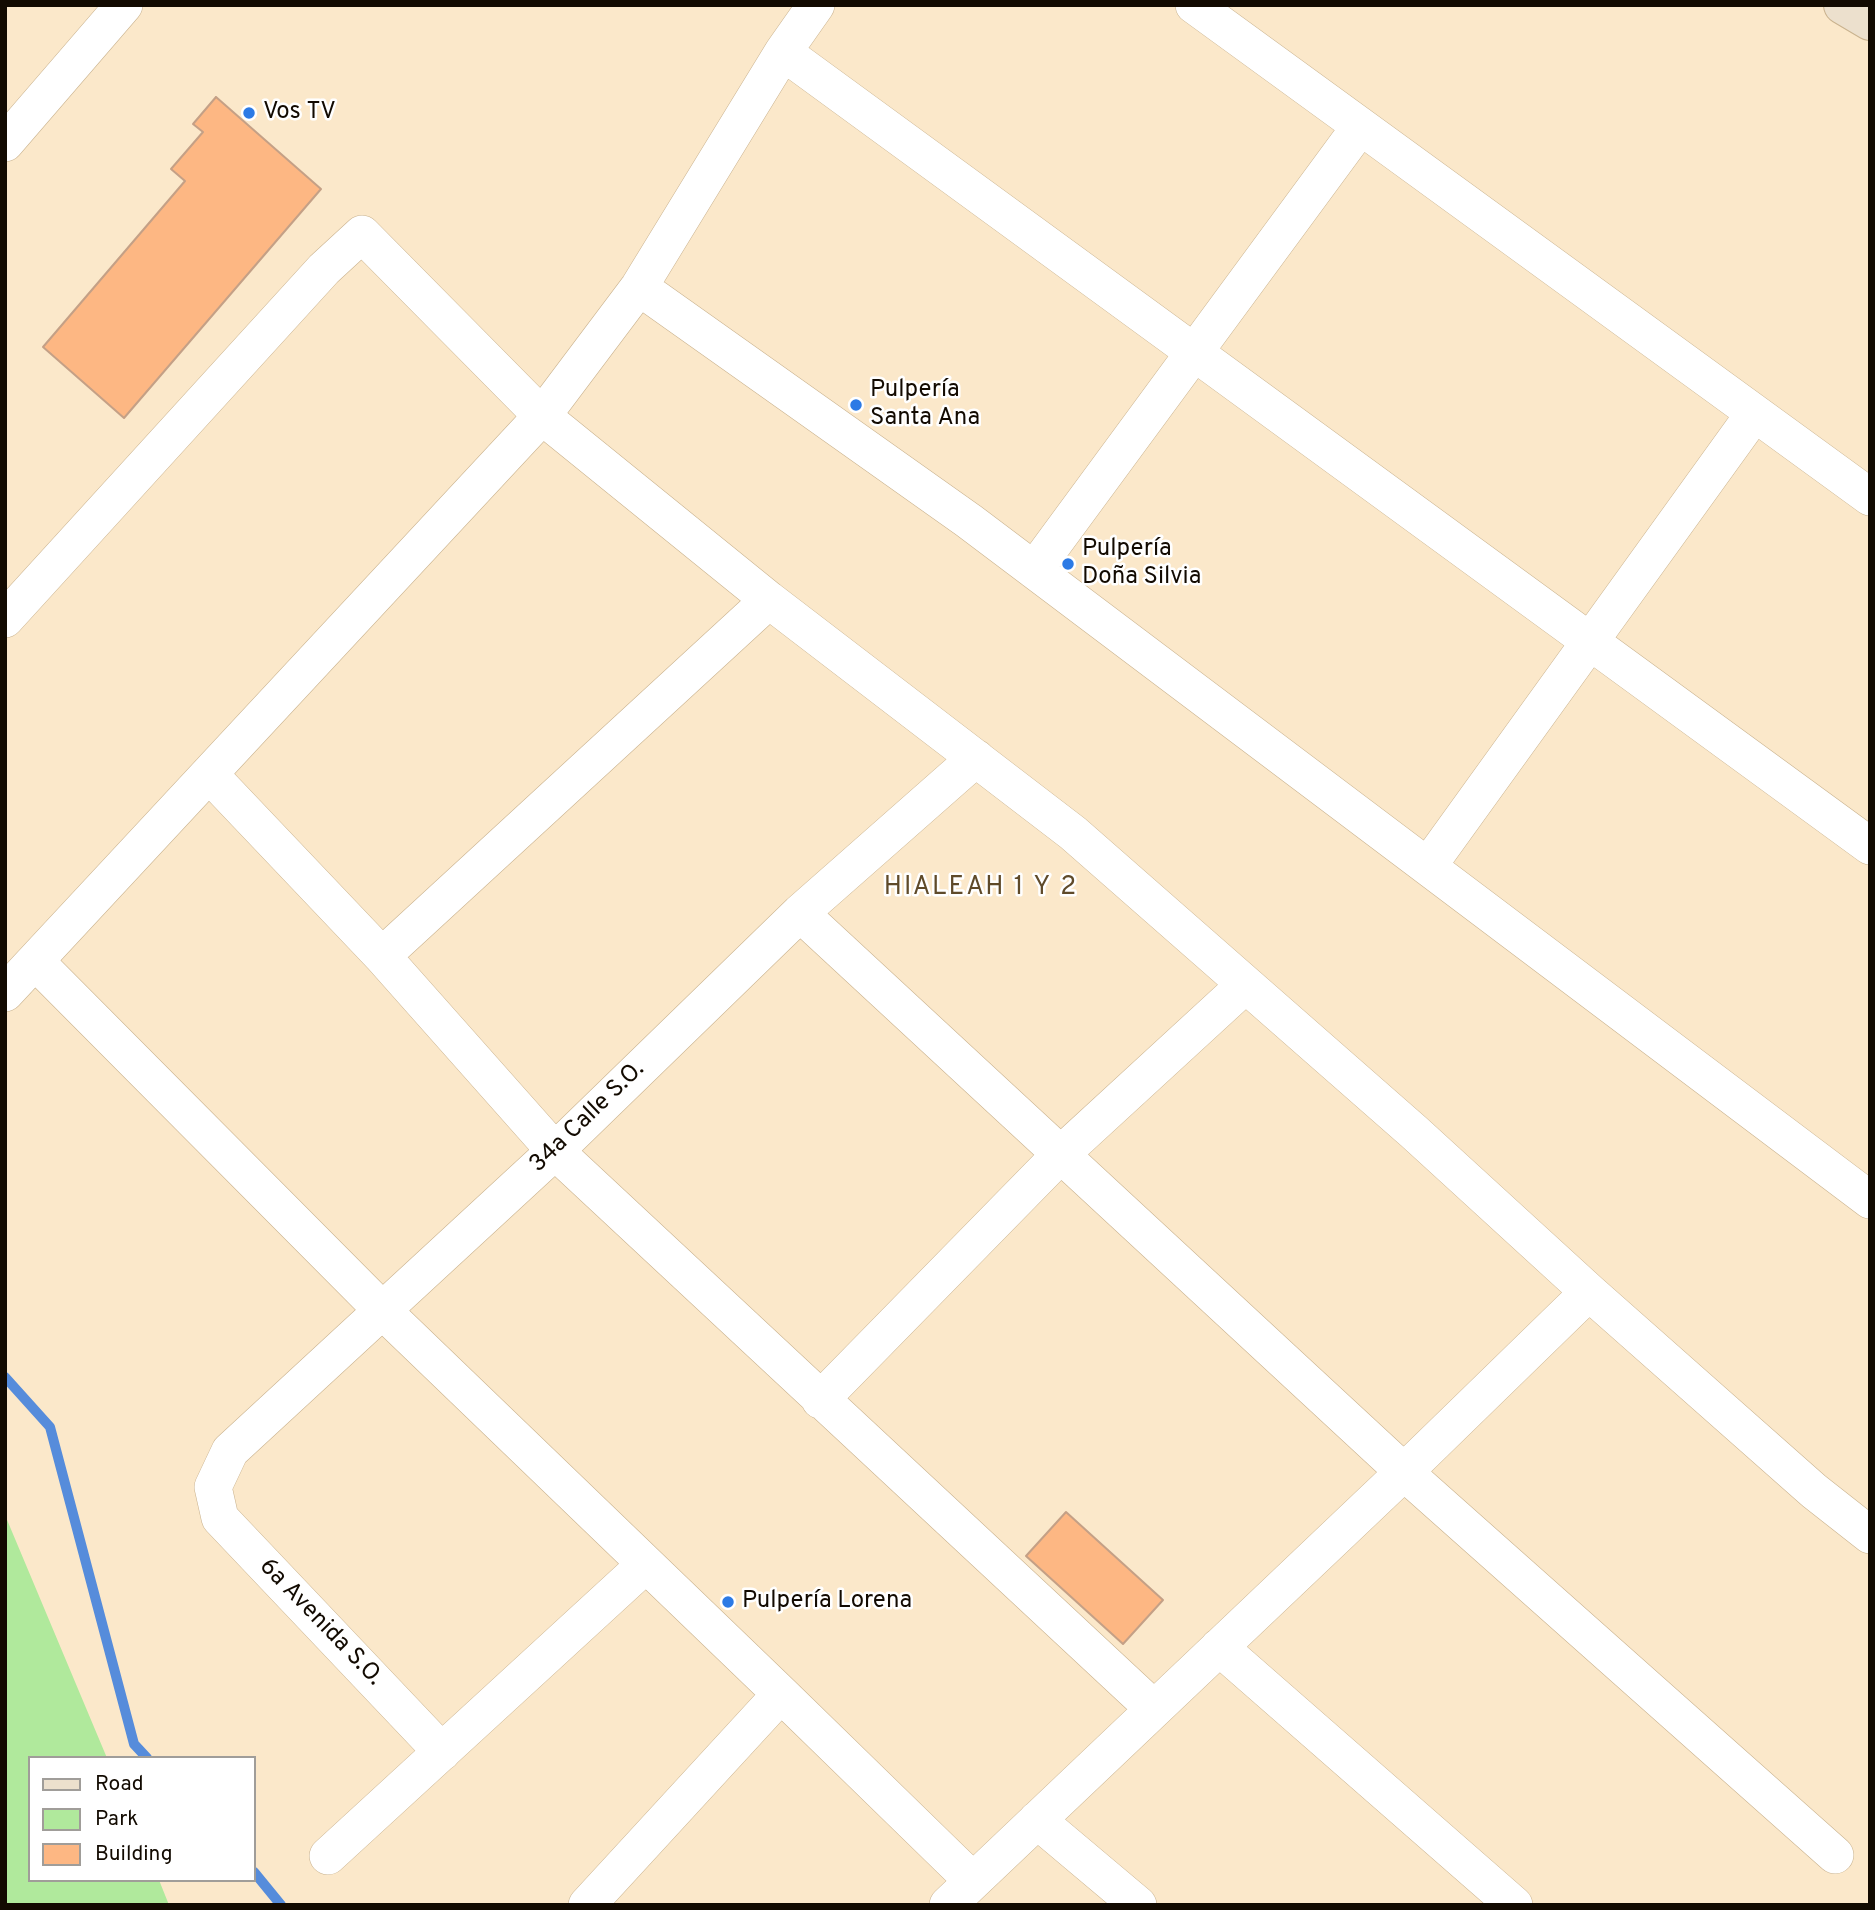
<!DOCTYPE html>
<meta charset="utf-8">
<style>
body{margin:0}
#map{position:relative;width:1875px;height:1910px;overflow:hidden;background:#fbe8ca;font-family:Overpass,sans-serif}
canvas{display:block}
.frame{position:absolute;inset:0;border:7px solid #120a01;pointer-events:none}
.legend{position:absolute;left:28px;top:1756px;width:228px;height:126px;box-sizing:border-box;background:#fff;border:2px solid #a09d99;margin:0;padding:9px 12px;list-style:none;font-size:21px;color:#120a01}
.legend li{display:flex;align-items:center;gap:14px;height:35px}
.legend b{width:35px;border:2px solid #a09d99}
</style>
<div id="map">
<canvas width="1875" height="1910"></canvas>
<div class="frame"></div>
<ul class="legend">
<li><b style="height:9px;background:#ece0cd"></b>Road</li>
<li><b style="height:19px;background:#b0e99c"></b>Park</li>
<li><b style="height:19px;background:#fdb783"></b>Building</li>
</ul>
</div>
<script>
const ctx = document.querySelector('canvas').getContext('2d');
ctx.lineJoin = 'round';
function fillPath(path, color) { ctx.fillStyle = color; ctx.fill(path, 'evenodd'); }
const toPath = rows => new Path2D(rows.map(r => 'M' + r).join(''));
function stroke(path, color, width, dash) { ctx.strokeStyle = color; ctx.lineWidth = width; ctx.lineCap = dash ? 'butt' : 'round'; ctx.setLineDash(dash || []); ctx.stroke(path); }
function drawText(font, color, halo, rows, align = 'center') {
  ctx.font = font + ' Overpass,sans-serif'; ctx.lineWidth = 5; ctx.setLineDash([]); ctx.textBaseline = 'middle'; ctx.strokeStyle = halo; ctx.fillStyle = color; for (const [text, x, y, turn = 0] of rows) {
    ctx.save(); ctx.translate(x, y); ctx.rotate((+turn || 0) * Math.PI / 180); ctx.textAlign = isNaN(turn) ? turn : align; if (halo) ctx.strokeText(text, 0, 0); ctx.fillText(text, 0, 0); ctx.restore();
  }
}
fillPath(toPath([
 [5,1515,107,1758,30,1758,30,1880,159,1880,169,1905,5,1905]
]), '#b0e99c');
stroke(toPath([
 [5,1377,50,1427,134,1744,147,1758],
 [254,1872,281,1905]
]), '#568cdb', 10);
const building = toPath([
 [216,97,321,189,124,418,43,347,185,181,171,169,203,132,193,124,216,97],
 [1066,1512,1163,1600,1123,1644,1026,1556,1066,1512]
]);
fillPath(building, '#fdb783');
stroke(building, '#c4a086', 2);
const street = toPath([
 [1194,5,1870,497],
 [783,52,1870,846],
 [5,143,124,5],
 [639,287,969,521,1870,1200],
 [1034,570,1360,127],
 [5,619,324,269,362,234,542,416,769,600,1073,833,1414,1132,1589,1292,1814,1491,1870,1535],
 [209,774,382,956,555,1151,1154,1709],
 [1428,866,1754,414],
 [800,913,1404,1472,1835,1855],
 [382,956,769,600],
 [35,961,382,1310,781,1694,973,1881],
 [5,993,542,416,639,287,783,52,816,5],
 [820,1400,1061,1154,1245,985],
 [1219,1647,1514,1905],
 [442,1752,220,1518,213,1487,230,1451,555,1151,800,913,976,758],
 [1037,1820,1138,1905],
 [328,1856,645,1565],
 [587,1905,781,1694],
 [948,1905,1404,1472,1589,1292]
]);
const secondary = toPath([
 [1843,5,1870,21]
]);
stroke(street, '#c9b28e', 38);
stroke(secondary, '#c9b28e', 40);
stroke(street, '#fff', 37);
stroke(secondary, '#ece0cd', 38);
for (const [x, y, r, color] of [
 [249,113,7,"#2c7ae5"],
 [856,405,7,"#2c7ae5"],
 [1068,564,7,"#2c7ae5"],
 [728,1602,7,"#2c7ae5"]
]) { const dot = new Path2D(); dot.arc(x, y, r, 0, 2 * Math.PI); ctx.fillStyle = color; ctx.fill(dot); stroke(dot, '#fff', 2.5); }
drawText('24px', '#120a01', '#fff', [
 ["Vos TV",263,113],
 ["Pulpería",870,391],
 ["Santa Ana",870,419],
 ["Pulpería",1082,550],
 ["Doña Silvia",1082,578],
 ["Pulpería Lorena",742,1602]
], 'left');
drawText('24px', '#120a01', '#fff', [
 ["34a Calle S.O.",588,1118,-44],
 ["6a Avenida S.O.",320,1623,46]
]);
ctx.letterSpacing = '2px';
drawText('26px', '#5f4a29', '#fff', [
 ["HIALEAH 1 Y 2",981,889]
]);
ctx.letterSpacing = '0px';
</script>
